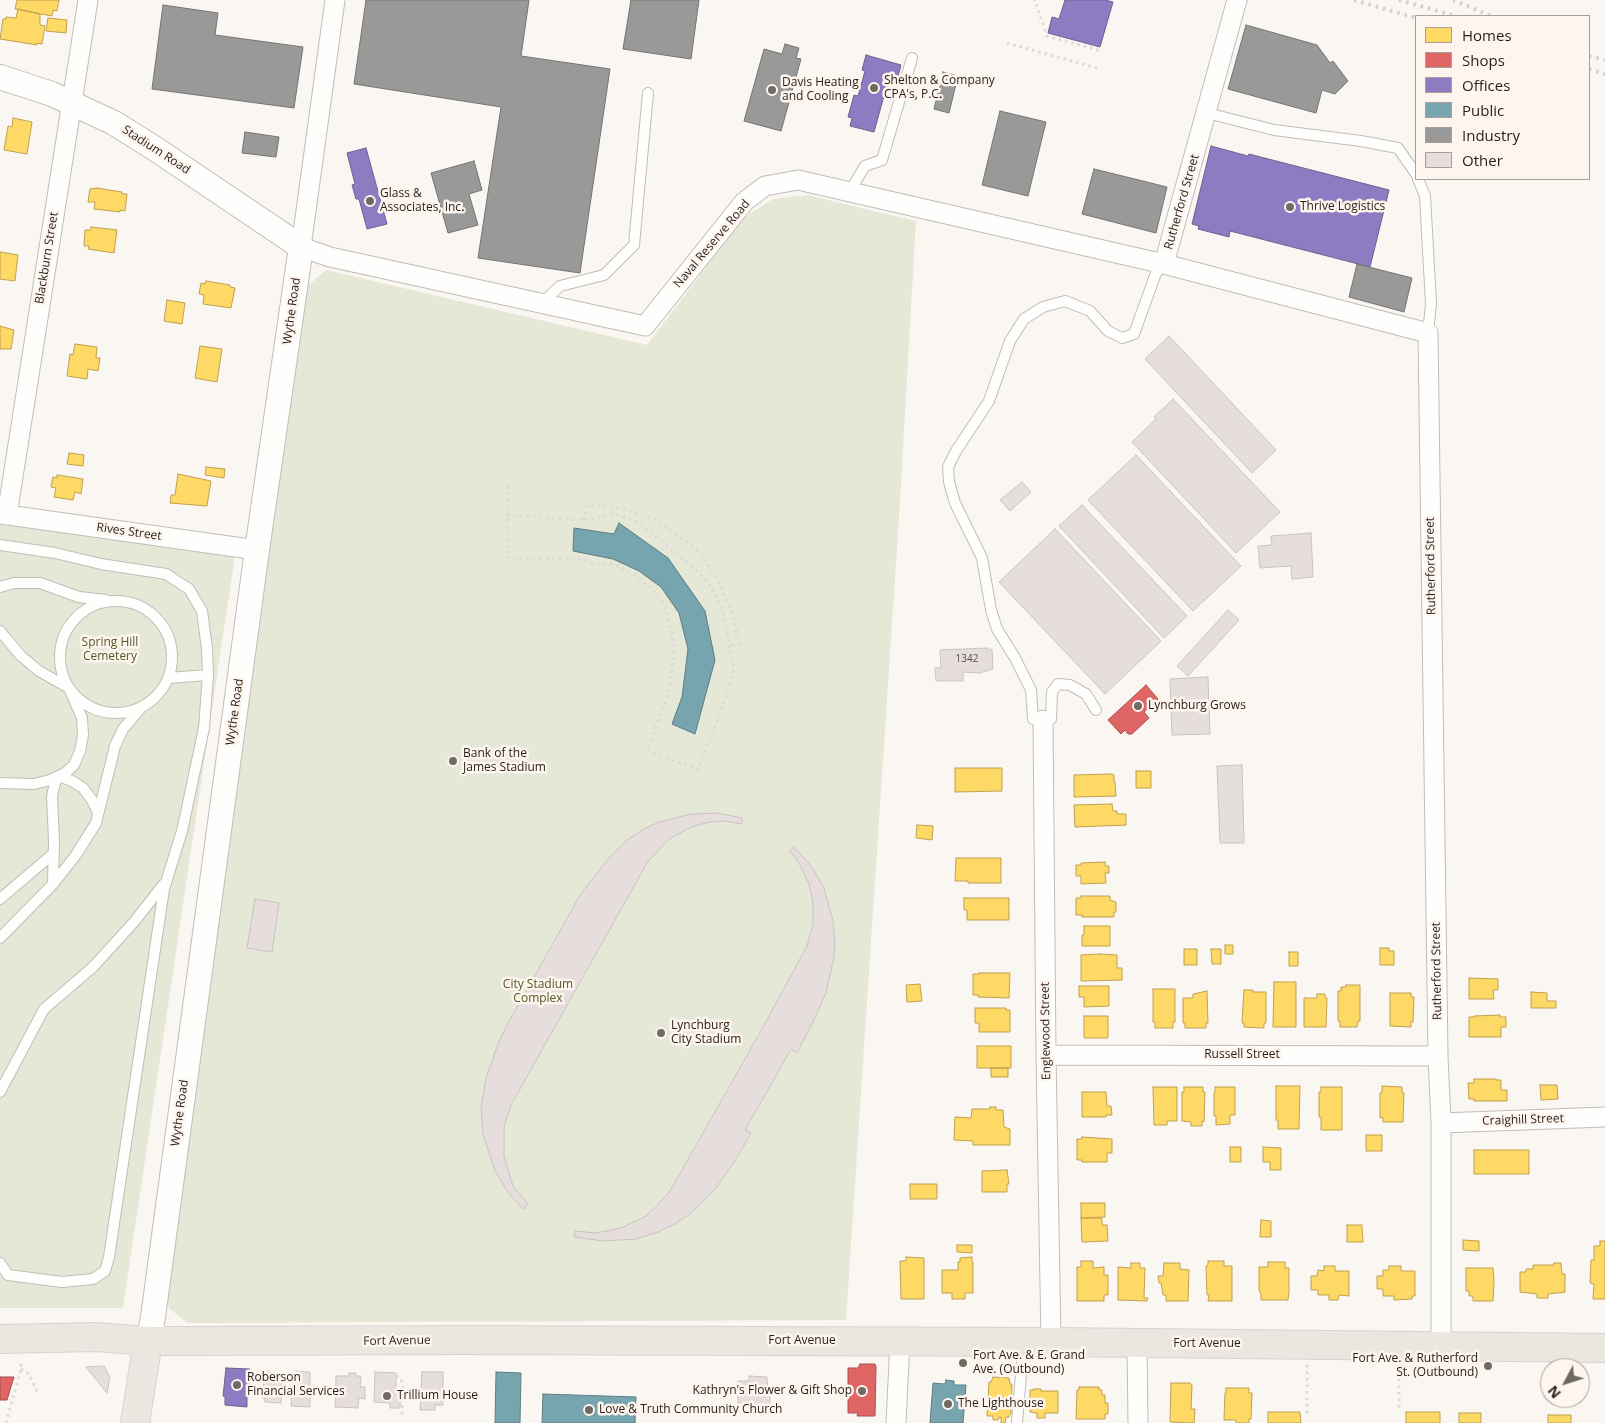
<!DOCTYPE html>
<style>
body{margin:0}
#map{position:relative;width:1605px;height:1423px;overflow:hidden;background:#faf6f2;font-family:"Open Sans",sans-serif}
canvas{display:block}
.legend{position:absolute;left:1415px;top:15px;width:175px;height:165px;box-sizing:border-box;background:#fef5ef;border:1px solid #a89f99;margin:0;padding:6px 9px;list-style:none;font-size:15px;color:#261e18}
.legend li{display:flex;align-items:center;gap:10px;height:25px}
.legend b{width:25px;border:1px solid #a89f99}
.north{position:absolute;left:1540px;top:1358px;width:50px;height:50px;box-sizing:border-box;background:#fef5ef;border:1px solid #a89f99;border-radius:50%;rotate:230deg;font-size:14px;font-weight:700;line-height:20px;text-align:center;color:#261e18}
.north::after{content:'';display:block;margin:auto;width:18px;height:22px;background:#706a64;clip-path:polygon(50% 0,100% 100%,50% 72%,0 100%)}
</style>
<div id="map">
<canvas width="1605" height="1423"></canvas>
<ul class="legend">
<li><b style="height:14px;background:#ffd966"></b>Homes</li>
<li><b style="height:14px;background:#e06666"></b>Shops</li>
<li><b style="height:14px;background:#8e7cc3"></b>Offices</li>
<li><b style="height:14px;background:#76a5af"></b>Public</li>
<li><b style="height:14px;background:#999"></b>Industry</li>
<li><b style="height:14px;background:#e5dedc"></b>Other</li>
</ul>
<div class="north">N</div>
</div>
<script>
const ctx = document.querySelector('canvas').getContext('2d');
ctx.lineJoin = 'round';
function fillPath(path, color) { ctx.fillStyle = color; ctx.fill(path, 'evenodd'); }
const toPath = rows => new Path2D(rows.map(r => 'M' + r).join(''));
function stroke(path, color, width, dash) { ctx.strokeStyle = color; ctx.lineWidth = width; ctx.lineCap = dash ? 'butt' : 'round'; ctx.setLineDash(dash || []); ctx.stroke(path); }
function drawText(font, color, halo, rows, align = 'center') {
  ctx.font = font + ' "Open Sans",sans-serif'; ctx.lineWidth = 5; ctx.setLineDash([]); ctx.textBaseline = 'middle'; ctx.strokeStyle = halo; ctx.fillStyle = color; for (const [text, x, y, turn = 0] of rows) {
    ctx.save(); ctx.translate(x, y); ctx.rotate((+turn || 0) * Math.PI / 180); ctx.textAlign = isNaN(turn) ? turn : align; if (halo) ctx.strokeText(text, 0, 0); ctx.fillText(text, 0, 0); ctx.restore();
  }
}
fillPath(toPath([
 [807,195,916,221,899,518,846,1320,187,1323,169,1308,163,1285,304,289,326,270,647,345,744,217,773,199],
 [0,523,235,555,123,1308,0,1308]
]), '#e6e8d7');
const homes = toPath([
 [17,0,59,0,57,11,53,10,52,16,15,9,17,0],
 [18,9,40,14,40,25,45,26,42,44,37,43,37,45,0,39,3,19,6,19,6,17,16,18,18,9],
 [48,18,67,20,66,33,46,31,48,18],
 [13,118,32,122,27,154,4,150,8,126,12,127,13,118],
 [97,188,122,192,122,194,127,194,125,211,120,210,120,212,94,209,95,202,88,202,90,189,97,188],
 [91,227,117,230,114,253,88,249,89,246,84,246,85,230,91,230,91,227],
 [0,252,18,255,15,281,0,279,0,252],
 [206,281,230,285,230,287,235,288,231,308,203,304,204,295,199,294,201,283,205,284,206,281],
 [167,300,185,303,182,324,164,321,167,300],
 [0,326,14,330,11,349,0,349,0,326],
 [75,344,97,347,96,358,100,358,98,371,88,369,87,379,67,376,70,354,73,355,75,344],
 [200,346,222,349,217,382,195,378,200,346],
 [69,453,84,455,83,466,67,464,69,453],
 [206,467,225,469,224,478,205,475,206,467],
 [178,474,211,481,207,506,170,503,171,495,175,495,178,474],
 [57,475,83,479,81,494,75,492,73,500,54,497,56,488,51,487,53,477,57,478,57,475],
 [955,768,1002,768,1002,791,955,792,955,768],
 [1136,771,1151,771,1151,788,1136,788,1136,771],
 [1112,774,1114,775,1114,782,1115,782,1116,796,1074,797,1074,775,1112,774],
 [1112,804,1113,811,1117,811,1117,814,1126,814,1126,825,1075,827,1074,805,1112,804],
 [917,825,933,826,932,840,916,838,917,825],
 [956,858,1001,858,1001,883,968,883,968,881,955,881,956,858],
 [1105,862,1105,866,1109,866,1109,873,1105,873,1106,883,1081,884,1081,876,1076,876,1076,865,1081,865,1081,863,1105,862],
 [1081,896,1110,896,1110,900,1116,902,1116,912,1114,912,1114,917,1082,917,1082,915,1076,915,1076,898,1081,898,1081,896],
 [964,898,1009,898,1009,920,967,920,967,910,964,910,964,898],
 [1084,926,1110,926,1110,946,1082,946,1082,935,1084,935,1084,926],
 [1225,945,1233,945,1233,954,1225,954,1225,945],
 [1380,948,1389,948,1389,951,1394,951,1394,965,1380,965,1380,948],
 [1184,949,1197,949,1197,965,1184,965,1184,949],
 [1211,949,1221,949,1221,964,1212,964,1211,949],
 [1289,952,1298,952,1298,966,1289,966,1289,952],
 [1100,954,1117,955,1117,968,1122,968,1122,980,1081,981,1081,955,1100,954],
 [979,973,1010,973,1009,998,978,997,978,995,973,995,973,974,979,974,979,973],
 [1469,978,1498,979,1498,990,1493,990,1494,999,1469,999,1469,978],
 [1274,982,1296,982,1296,1027,1273,1027,1274,982],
 [920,984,922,1001,907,1002,906,985,920,984],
 [1346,985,1360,985,1360,1021,1358,1021,1357,1027,1340,1027,1340,1021,1338,1021,1338,991,1341,991,1341,987,1346,987,1346,985],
 [1079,986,1109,986,1109,1006,1084,1007,1084,997,1079,997,1079,986],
 [1153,989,1175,989,1175,1022,1173,1022,1173,1028,1155,1028,1155,1022,1153,1022,1153,989],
 [1244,990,1253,990,1253,992,1266,992,1266,1023,1264,1023,1264,1028,1244,1027,1244,1023,1242,1023,1244,990],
 [1207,991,1208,1023,1206,1023,1206,1028,1185,1028,1185,1023,1183,1023,1183,998,1193,998,1193,994,1207,991],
 [1531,992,1547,993,1547,1001,1556,1001,1556,1008,1531,1008,1531,992],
 [1390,993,1411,993,1411,997,1414,997,1413,1022,1411,1022,1411,1027,1390,1026,1390,993],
 [1317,994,1325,994,1325,997,1327,998,1326,1027,1304,1027,1304,998,1317,998,1317,994],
 [975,1008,1006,1008,1006,1010,1010,1010,1010,1032,979,1032,979,1023,975,1023,975,1008],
 [1500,1015,1500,1017,1506,1017,1506,1027,1501,1027,1501,1037,1469,1037,1469,1017,1474,1017,1474,1016,1500,1015],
 [1084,1016,1108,1016,1108,1038,1084,1038,1084,1016],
 [977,1046,1011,1046,1011,1068,977,1068,977,1046],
 [991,1068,1008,1068,1008,1077,991,1077,991,1068],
 [1474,1079,1496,1079,1496,1080,1501,1080,1501,1090,1507,1090,1507,1101,1474,1101,1474,1099,1469,1099,1468,1083,1474,1083,1474,1079],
 [1540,1085,1557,1085,1558,1099,1541,1100,1540,1085],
 [1276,1086,1300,1086,1299,1129,1278,1129,1278,1120,1276,1120,1276,1086],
 [1382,1086,1402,1087,1402,1093,1404,1093,1403,1122,1383,1122,1383,1117,1380,1118,1380,1093,1382,1093,1382,1086],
 [1153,1087,1177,1087,1177,1121,1167,1121,1167,1125,1154,1125,1153,1087],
 [1184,1087,1203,1087,1203,1092,1205,1092,1204,1122,1202,1121,1202,1126,1191,1126,1191,1122,1182,1121,1182,1092,1184,1092,1184,1087],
 [1215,1087,1235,1087,1235,1115,1230,1115,1230,1124,1216,1125,1216,1116,1214,1116,1214,1093,1215,1093,1215,1087],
 [1321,1087,1342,1087,1342,1130,1321,1130,1321,1117,1319,1117,1319,1092,1321,1092,1321,1087],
 [1082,1092,1106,1092,1107,1106,1111,1106,1112,1115,1106,1115,1106,1117,1082,1117,1082,1092],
 [990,1107,996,1107,996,1110,1003,1110,1004,1127,1010,1129,1010,1145,973,1145,973,1141,954,1140,955,1117,971,1118,972,1109,990,1109,990,1107],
 [1366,1135,1382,1135,1382,1151,1366,1151,1366,1135],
 [1082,1137,1112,1139,1112,1153,1107,1153,1107,1162,1082,1162,1082,1160,1077,1160,1077,1139,1082,1139,1082,1137],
 [1230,1147,1241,1147,1241,1162,1230,1162,1230,1147],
 [1263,1147,1281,1148,1281,1170,1270,1170,1270,1162,1263,1162,1263,1147],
 [1474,1150,1529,1150,1529,1174,1474,1174,1474,1150],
 [1007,1170,1009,1184,1007,1184,1007,1192,982,1192,982,1171,1007,1170],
 [910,1184,937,1184,937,1199,910,1199,910,1184],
 [1081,1203,1105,1203,1105,1217,1081,1218,1081,1203],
 [1081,1218,1102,1218,1102,1225,1107,1225,1108,1241,1082,1242,1081,1218],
 [1261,1220,1271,1221,1271,1237,1260,1237,1261,1220],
 [1347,1225,1362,1225,1363,1242,1347,1242,1347,1225],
 [1463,1240,1479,1241,1479,1251,1463,1250,1463,1240],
 [1600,1241,1605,1241,1605,1299,1593,1299,1594,1284,1590,1283,1591,1260,1594,1260,1594,1246,1600,1246,1600,1241],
 [957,1245,972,1245,972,1253,957,1252,957,1245],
 [906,1257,924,1258,924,1299,901,1299,900,1261,906,1261,906,1257],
 [972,1257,972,1262,973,1262,973,1293,965,1293,965,1299,952,1299,952,1293,942,1293,942,1270,958,1270,958,1262,960,1262,960,1258,972,1257],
 [1081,1261,1093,1261,1093,1268,1104,1267,1104,1275,1108,1275,1108,1295,1104,1295,1104,1301,1077,1301,1077,1267,1081,1267,1081,1261],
 [1208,1261,1224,1261,1224,1266,1232,1266,1232,1301,1208,1301,1209,1295,1207,1295,1206,1266,1208,1265,1208,1261],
 [1268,1262,1285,1262,1285,1268,1289,1268,1289,1292,1288,1300,1261,1300,1261,1294,1259,1290,1259,1267,1268,1267,1268,1262],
 [1131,1263,1140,1263,1140,1268,1145,1268,1144,1298,1148,1298,1147,1301,1118,1300,1118,1267,1131,1268,1131,1263],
 [1164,1263,1180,1263,1180,1269,1189,1270,1188,1301,1166,1301,1166,1295,1163,1295,1161,1283,1159,1283,1158,1276,1163,1276,1164,1263],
 [1554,1263,1561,1263,1562,1274,1565,1274,1565,1292,1548,1294,1548,1298,1537,1298,1537,1294,1520,1292,1520,1272,1526,1272,1526,1269,1533,1269,1533,1265,1554,1265,1554,1263],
 [1324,1266,1335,1266,1335,1271,1349,1271,1349,1296,1339,1295,1338,1300,1329,1300,1329,1295,1318,1295,1318,1290,1311,1290,1311,1276,1317,1276,1318,1270,1324,1271,1324,1266],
 [1389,1266,1401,1266,1401,1271,1415,1271,1415,1296,1412,1296,1412,1299,1394,1300,1394,1296,1383,1296,1383,1289,1377,1289,1377,1276,1383,1276,1383,1270,1389,1270,1389,1266],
 [1466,1268,1493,1268,1494,1281,1493,1301,1473,1301,1473,1296,1469,1296,1469,1291,1466,1291,1466,1268],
 [993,1377,1009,1378,1010,1384,1012,1384,1011,1413,1009,1417,1006,1417,1005,1423,1001,1423,1001,1417,999,1417,998,1420,993,1420,993,1416,987,1416,989,1382,991,1382,993,1377],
 [1171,1383,1190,1383,1192,1385,1191,1409,1195,1409,1194,1423,1170,1422,1171,1383],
 [1079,1387,1099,1387,1099,1390,1102,1390,1102,1395,1105,1395,1105,1403,1108,1403,1108,1414,1105,1414,1105,1419,1076,1419,1077,1390,1079,1390,1079,1387],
 [1226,1388,1249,1388,1249,1393,1252,1393,1251,1419,1249,1419,1249,1423,1236,1423,1236,1420,1224,1420,1225,1393,1226,1393,1226,1388],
 [1034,1389,1041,1389,1041,1391,1058,1391,1058,1413,1045,1413,1045,1418,1037,1418,1037,1413,1030,1412,1030,1406,1028,1406,1028,1398,1030,1398,1030,1390,1034,1390,1034,1389],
 [1268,1412,1300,1412,1301,1423,1268,1423,1268,1412],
 [1406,1412,1440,1412,1440,1423,1406,1423,1406,1412],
 [1459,1413,1481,1413,1481,1423,1459,1423,1459,1413],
 [1548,1415,1571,1415,1571,1423,1548,1423,1548,1415]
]);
fillPath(homes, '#ffd966');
stroke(homes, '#bea14f', 1);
const shops = toPath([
 [1146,685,1158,699,1144,712,1149,718,1132,734,1128,734,1125,730,1121,734,1108,720,1146,685],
 [860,1364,875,1364,876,1367,875,1416,857,1416,858,1413,848,1413,848,1368,858,1368,860,1364],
 [0,1377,14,1377,7,1400,0,1400,0,1377]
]);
fillPath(shops, '#e06666');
stroke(shops, '#a8504f', 1);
const offices = toPath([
 [1065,0,1105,0,1113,2,1100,47,1048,33,1052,17,1059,19,1065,0],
 [866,55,901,65,897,80,889,78,874,132,850,126,852,118,848,117,854,95,858,96,865,71,862,70,866,55],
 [1211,146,1248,156,1249,154,1389,190,1370,267,1230,231,1229,237,1198,229,1199,226,1192,224,1211,146],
 [366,148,387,224,367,229,359,199,356,199,352,185,355,184,347,153,366,148],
 [226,1368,250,1369,249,1397,247,1397,247,1407,225,1405,225,1397,223,1396,226,1368]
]);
fillPath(offices, '#8e7cc3');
stroke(offices, '#6f6090', 1);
const public = toPath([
 [619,523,668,558,705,611,715,660,695,734,672,724,682,697,688,649,679,613,661,587,639,571,613,559,573,551,574,528,614,534,619,523],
 [496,1372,521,1373,520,1423,495,1423,496,1372],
 [946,1380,954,1381,954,1385,966,1385,963,1423,930,1423,933,1383,945,1384,946,1380],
 [543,1394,636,1397,635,1423,542,1423,543,1394]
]);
fillPath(public, '#76a5af');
stroke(public, '#5e7c82', 1);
const industry = toPath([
 [366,0,529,0,521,56,610,69,580,273,478,258,501,107,354,84,366,0],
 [631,0,699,0,691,59,623,49,631,0],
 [163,5,218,13,215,35,303,47,294,108,152,89,163,5],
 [1246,25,1317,45,1330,63,1333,61,1348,81,1335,94,1322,90,1316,113,1228,89,1246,25],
 [785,44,799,48,796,58,801,59,781,131,744,121,764,49,782,54,785,44],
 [943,72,958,76,949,113,934,109,943,72],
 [1000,111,1046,122,1028,196,982,185,1000,111],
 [245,132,279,137,276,157,242,153,245,132],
 [474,161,482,190,469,194,478,225,448,233,431,173,474,161],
 [1094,169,1167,187,1156,233,1082,214,1094,169],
 [1357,264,1412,278,1404,312,1349,297,1357,264]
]);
fillPath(industry, '#999');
stroke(industry, '#767472', 1);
const building = toPath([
 [1169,336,1276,450,1252,473,1145,359,1169,336],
 [1173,399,1280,512,1236,553,1132,442,1156,419,1154,417,1173,399],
 [1136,455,1241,566,1193,611,1088,500,1136,455],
 [1022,482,1031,492,1010,511,1000,500,1022,482],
 [1082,505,1187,616,1164,638,1059,526,1082,505],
 [1055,529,1161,641,1105,694,999,582,1055,529],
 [1311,533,1313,577,1292,579,1291,566,1260,568,1258,546,1272,545,1271,536,1311,533],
 [1228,610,1239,620,1188,676,1177,666,1228,610],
 [988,648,988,650,992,649,993,669,979,673,963,672,963,681,936,681,935,668,941,668,940,650,988,648],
 [1208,677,1210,734,1172,735,1170,679,1208,677],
 [1242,765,1244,843,1220,843,1217,766,1242,765],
 [717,813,742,818,742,824,723,821,710,822,694,826,676,835,667,841,647,863,511,1105,504,1127,504,1156,513,1186,528,1204,523,1209,508,1192,495,1171,483,1134,481,1108,486,1078,498,1044,508,1023,582,892,610,857,627,840,644,829,659,822,691,814,717,813],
 [794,847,812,867,824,888,833,921,835,943,834,957,826,993,813,1022,797,1053,791,1049,777,1074,745,1130,751,1133,735,1161,716,1188,690,1214,675,1224,658,1232,636,1239,603,1241,574,1237,575,1231,596,1233,621,1228,646,1216,656,1207,670,1191,762,1029,807,946,813,924,813,903,809,884,799,863,790,851,794,847],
 [255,899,279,903,272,952,247,948,255,899],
 [104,1366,110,1377,107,1393,86,1367,104,1366],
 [296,1371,310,1372,310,1407,291,1406,293,1376,296,1377,296,1371],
 [264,1372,282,1373,281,1403,265,1402,265,1398,263,1398,264,1372],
 [375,1372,396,1373,396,1389,401,1389,400,1408,390,1408,390,1403,374,1402,375,1372],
 [422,1372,443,1372,443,1405,435,1405,435,1410,420,1410,422,1372],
 [349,1373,356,1373,356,1376,361,1376,360,1387,365,1387,365,1399,359,1398,358,1408,335,1407,336,1376,349,1376,349,1373],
 [749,1376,767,1377,768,1394,770,1394,770,1408,761,1407,761,1412,750,1412,750,1407,738,1407,738,1396,736,1396,738,1381,749,1381,749,1376]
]);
fillPath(building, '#e5dedc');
stroke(building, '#cac3c1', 1);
const service = toPath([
 [1207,113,1274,130,1361,141,1398,148,1416,174],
 [1418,179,1425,196,1431,304,1428,333],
 [850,191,865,166,882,160,912,58],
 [542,303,560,286,604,275,634,245,648,93],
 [0,545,55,553,101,564,166,574,189,589,202,611,207,649,208,675,204,728,182,831,164,889,109,1257,105,1271,93,1279,62,1282,8,1275,0,1263],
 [0,587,14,583,40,583,79,597,106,600],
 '60 657a56 56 0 1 1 112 0a56 56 0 1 1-112 0Z',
 [0,631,21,656,39,671,69,688,82,718,83,735,80,751,74,765,65,773,50,780,34,784,0,783],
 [168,678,208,675],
 [1033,719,1031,690,1015,658,997,629,991,610,982,558,955,503,949,482,948,467,956,451,989,401,1010,341,1024,319,1043,307,1065,301,1090,311,1108,331,1122,338,1134,334,1156,273,1164,264],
 [1051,719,1052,692,1058,684,1070,685,1086,694,1096,710],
 [53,884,54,841,52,796,55,783,59,776,72,781,83,788,92,800,98,813],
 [0,899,54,853],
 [0,938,53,884,76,855,96,823,115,746,123,729,140,709],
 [0,1092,44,1009,93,967,134,922,163,885],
 [1017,1423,1022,1362,1021,1343]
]);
const minor = toPath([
 [335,0,301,247,330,257,645,326,744,202,765,186,798,180,1164,264,1428,333,1438,1056,1441,1123,1441,1345],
 [1164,264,1237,0],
 [0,514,257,550],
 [7,515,88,0],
 [1043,720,1046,1055,1051,1342],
 [1046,1055,1438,1056],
 [1441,1123,1605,1117],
 [1137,1344,1138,1423],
 [896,1423,900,1341]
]);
const tertiary = toPath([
 [0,77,52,94,114,123,154,148,301,247,257,550,153,1317,148,1341]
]);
const primary = toPath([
 [0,1339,96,1337,148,1341,199,1341,463,1340,1051,1342,1605,1348],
 [135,1423,148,1341]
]);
stroke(service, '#c2bcb8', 12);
stroke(minor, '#c2bcb8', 21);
stroke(tertiary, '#c2bcb8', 26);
stroke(primary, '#d6d3d0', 30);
stroke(toPath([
 [1033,0,1035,0,1047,36,1102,51],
 [1007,43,1097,68],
 [507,515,583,520,614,514,636,521,678,554,708,582,723,611,734,671,723,705,698,769,669,759,647,749,668,696,675,647,665,606,653,590,634,574,614,564,593,563,581,559,507,558,507,515,508,484],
 [583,520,588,504,619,508,653,518,682,538,701,554,717,579,731,609,739,644,730,646],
 [1307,1365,1307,1416],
 [1399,1366,1399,1410],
 [21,1369,27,1372,32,1380,37,1392],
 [396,1376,401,1379,403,1385,402,1414],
 [6,1423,21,1369,21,1361]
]), '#dbdad9', 3, [2.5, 4]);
stroke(service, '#fefefd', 10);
stroke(minor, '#fefefd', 19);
stroke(tertiary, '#fefefd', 24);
stroke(primary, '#ebe6df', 28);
stroke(toPath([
 [1354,0,1416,18],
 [1399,0,1455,16],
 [1453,0,1491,16],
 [1589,56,1605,60],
 [1589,69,1605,74]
]), '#d1d0ce', 4, [2.5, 5]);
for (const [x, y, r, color] of [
 [874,88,5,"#706a64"],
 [772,90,5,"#706a64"],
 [370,201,5,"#706a64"],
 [1290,207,5,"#706a64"],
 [1138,706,5,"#706a64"],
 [453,761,5,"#706a64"],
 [661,1033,5,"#706a64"],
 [963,1363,5,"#706a64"],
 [1488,1366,5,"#706a64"],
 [237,1385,5,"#706a64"],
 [862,1391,5,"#706a64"],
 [387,1396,5,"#706a64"],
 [948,1404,5,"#706a64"],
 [589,1410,5,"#706a64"]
]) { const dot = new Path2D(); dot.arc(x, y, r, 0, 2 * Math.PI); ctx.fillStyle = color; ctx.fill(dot); stroke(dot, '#fef5ef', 2); }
drawText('10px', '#574f4a', null, [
 ["1342",967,659]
]);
drawText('12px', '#261e18', '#fef5ef', [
 ["Shelton & Company",884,81],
 ["CPA's, P.C.",884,95],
 ["Davis Heating",782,83],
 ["and Cooling",782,97],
 ["Glass &",380,194],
 ["Associates, Inc.",380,208],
 ["Thrive Logistics",1300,207],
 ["Lynchburg Grows",1148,706],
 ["Bank of the",463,754],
 ["James Stadium",463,768],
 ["Lynchburg",671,1026],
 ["City Stadium",671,1040],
 ["Fort Ave. & E. Grand",973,1356],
 ["Ave. (Outbound)",973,1370],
 ["Fort Ave. & Rutherford",1478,1359,"right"],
 ["St. (Outbound)",1478,1373,"right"],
 ["Roberson",247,1378],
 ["Financial Services",247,1392],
 ["Kathryn's Flower & Gift Shop",852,1391,"right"],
 ["Trillium House",397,1396],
 ["The Lighthouse",958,1404],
 ["Love & Truth Community Church",599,1410]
], 'left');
drawText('12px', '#261e18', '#fef5ef', [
 ["Stadium Road",156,150,33],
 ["Rutherford Street",1182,202,-74],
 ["Naval Reserve Road",712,244,-50],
 ["Blackburn Street",47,258,-81],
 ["Wythe Road",292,311,-82],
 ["Rives Street",129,532,8],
 ["Rutherford Street",1431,566,-91],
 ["Wythe Road",235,712,-82],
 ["Rutherford Street",1437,971,-91],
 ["Englewood Street",1046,1031,-91],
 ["Russell Street",1242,1055],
 ["Wythe Road",180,1113,-82],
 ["Craighill Street",1523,1120,-2],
 ["Fort Avenue",397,1341,-1],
 ["Fort Avenue",802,1341],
 ["Fort Avenue",1207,1344]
]);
drawText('12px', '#525a26', '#fef5ef', [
 ["Spring Hill",110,643],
 ["Cemetery",110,657],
 ["City Stadium",538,985],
 ["Complex",538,999]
]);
</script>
